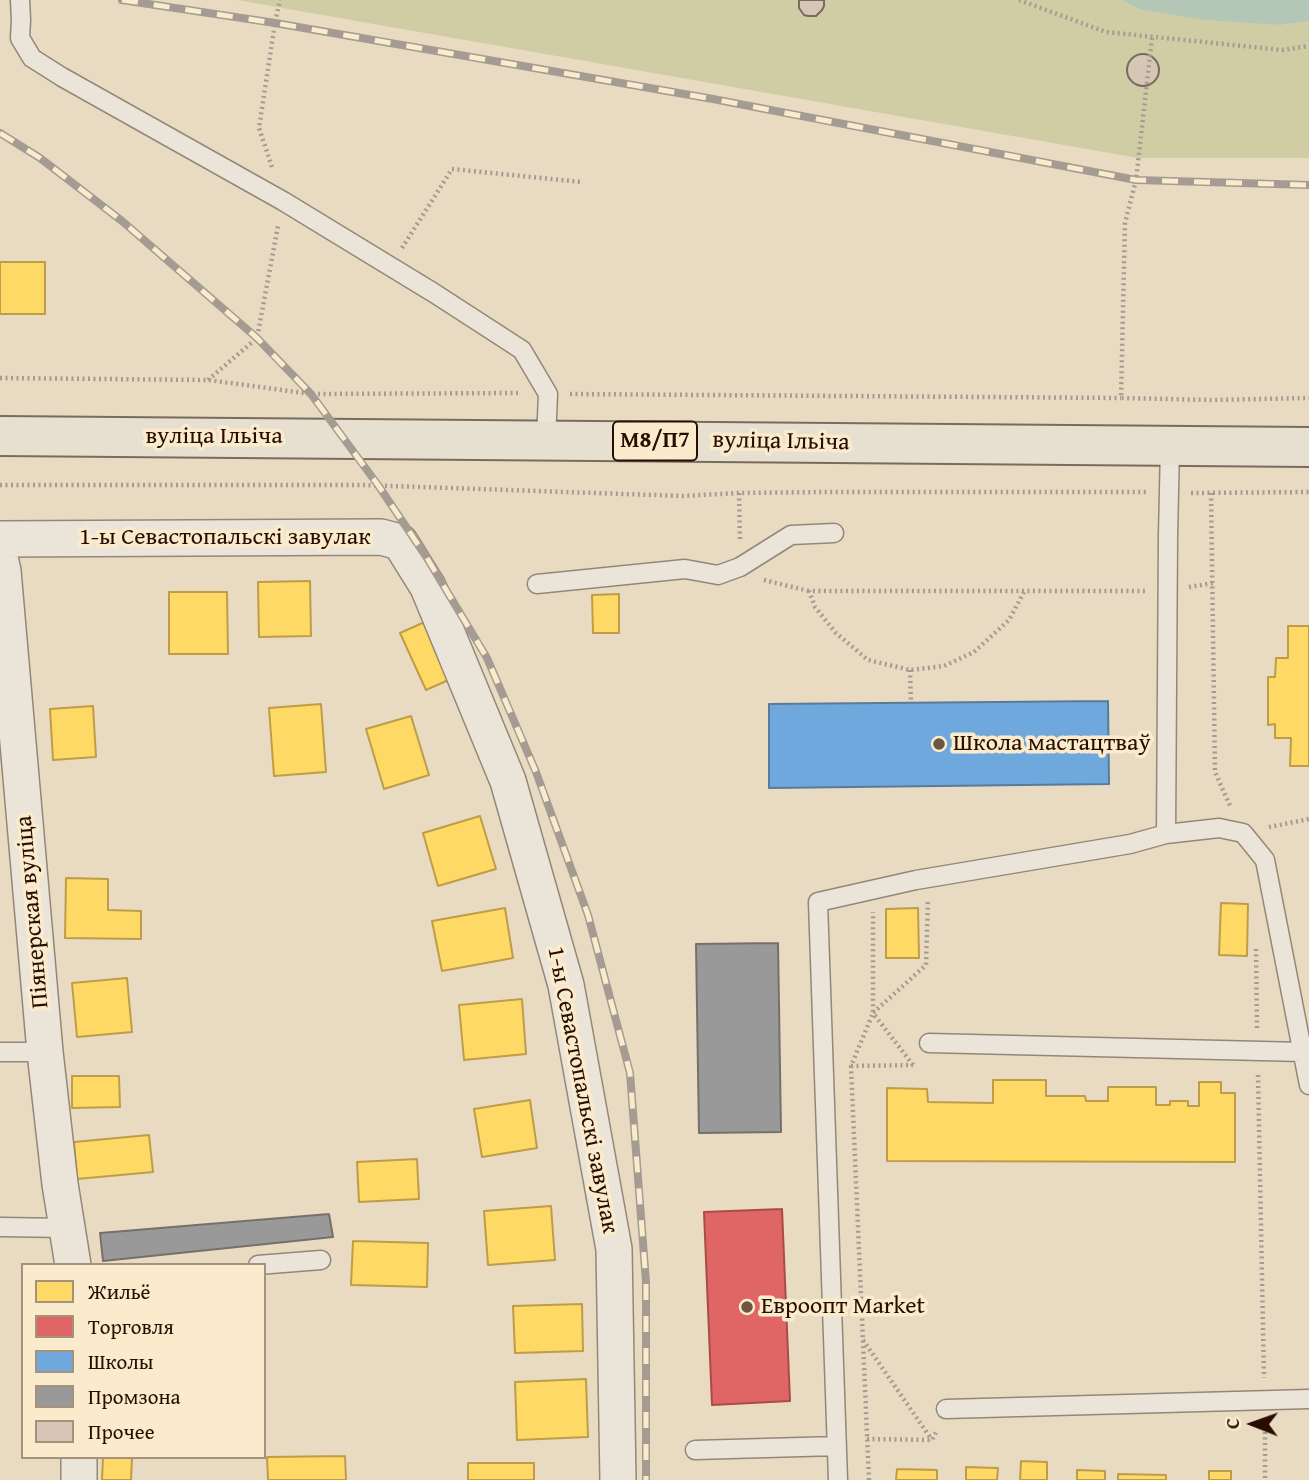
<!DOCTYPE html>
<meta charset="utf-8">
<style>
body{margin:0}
#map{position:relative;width:1309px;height:1480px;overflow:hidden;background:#e8dbc2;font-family:"Gentium Book Plus",serif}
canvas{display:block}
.legend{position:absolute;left:21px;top:1263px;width:245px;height:196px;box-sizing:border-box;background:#faebcd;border:2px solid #a6927b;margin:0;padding:9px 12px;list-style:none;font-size:21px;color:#290d00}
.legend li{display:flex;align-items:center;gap:14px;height:35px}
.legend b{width:35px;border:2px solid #a6927b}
.north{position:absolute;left:1218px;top:1389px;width:70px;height:70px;-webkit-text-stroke:5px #faebcd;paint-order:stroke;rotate:271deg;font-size:19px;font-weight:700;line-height:28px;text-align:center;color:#290d00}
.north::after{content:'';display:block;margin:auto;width:24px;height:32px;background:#290d00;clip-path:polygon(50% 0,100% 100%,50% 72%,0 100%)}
</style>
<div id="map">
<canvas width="1309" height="1480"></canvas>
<ul class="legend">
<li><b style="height:19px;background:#ffd966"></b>Жильё</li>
<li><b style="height:19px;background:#e06666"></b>Торговля</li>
<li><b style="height:19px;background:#6fa8dc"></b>Школы</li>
<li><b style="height:19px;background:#999"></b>Промзона</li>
<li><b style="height:19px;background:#d7c5b6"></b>Прочее</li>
</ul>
<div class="north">С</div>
</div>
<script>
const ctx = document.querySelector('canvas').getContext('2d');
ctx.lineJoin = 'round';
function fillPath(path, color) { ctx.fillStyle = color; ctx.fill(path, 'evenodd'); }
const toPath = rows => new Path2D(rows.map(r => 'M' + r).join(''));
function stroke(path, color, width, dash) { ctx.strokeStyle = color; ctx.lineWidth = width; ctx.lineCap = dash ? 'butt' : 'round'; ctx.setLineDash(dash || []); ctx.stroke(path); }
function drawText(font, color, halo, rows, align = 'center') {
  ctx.font = font + ' "Gentium Book Plus",serif'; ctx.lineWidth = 7; ctx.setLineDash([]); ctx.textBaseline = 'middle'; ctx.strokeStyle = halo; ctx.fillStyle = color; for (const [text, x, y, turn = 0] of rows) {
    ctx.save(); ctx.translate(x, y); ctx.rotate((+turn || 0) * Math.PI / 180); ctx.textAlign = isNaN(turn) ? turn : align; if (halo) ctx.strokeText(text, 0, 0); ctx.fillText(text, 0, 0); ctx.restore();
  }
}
fillPath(toPath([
 [237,0,1122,0,1141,10,1281,25,1309,21,1309,158,1138,158]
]), '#d0cda5');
fillPath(toPath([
 [1122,0,1309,0,1309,21,1281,25,1206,20,1141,10]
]), '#b4c6b5');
const homes = toPath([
 [0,262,45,262,45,314,0,314,0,262],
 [310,581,311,636,259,637,258,582,310,581],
 [169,592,227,592,228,654,169,654,169,592],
 [619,594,619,633,593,633,592,595,619,594],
 [427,621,453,678,426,690,400,633,427,621],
 [1288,626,1309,626,1309,766,1290,766,1291,738,1275,738,1275,724,1268,725,1268,677,1275,677,1276,658,1288,658,1288,626],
 [321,704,326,772,274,776,269,708,321,704],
 [93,706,96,757,53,760,50,709,93,706],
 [411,716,429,775,384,789,366,729,411,716],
 [480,816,496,869,438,886,423,833,480,816],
 [66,878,108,879,108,910,141,911,141,939,65,938,66,878],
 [1221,903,1248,904,1247,956,1219,955,1221,903],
 [505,908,513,958,442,971,432,921,505,908],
 [918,908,919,958,886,958,886,909,918,908],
 [127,978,132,1032,77,1037,72,983,127,978],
 [522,999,526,1054,464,1060,459,1005,522,999],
 [72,1076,119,1076,120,1107,72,1108,72,1076],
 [993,1080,1046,1080,1046,1096,1085,1096,1086,1101,1108,1101,1108,1087,1156,1087,1156,1105,1170,1105,1170,1101,1188,1101,1188,1106,1199,1106,1199,1082,1221,1082,1221,1093,1235,1093,1235,1162,887,1161,887,1088,927,1089,928,1102,993,1103,993,1080],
 [530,1100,537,1148,482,1157,474,1109,530,1100],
 [149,1135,153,1172,77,1179,74,1142,149,1135],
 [417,1159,419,1199,359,1202,357,1162,417,1159],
 [551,1206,555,1260,488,1265,484,1211,551,1206],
 [353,1241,428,1243,427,1287,351,1285,353,1241],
 [582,1304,583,1351,515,1353,513,1306,582,1304],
 [586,1379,588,1437,517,1440,515,1382,586,1379],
 [345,1456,346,1480,268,1480,267,1457,345,1456],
 [103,1457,132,1457,131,1480,102,1480,103,1457],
 [1021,1461,1047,1462,1047,1480,1020,1480,1021,1461],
 [468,1463,534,1463,534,1480,468,1480,468,1463],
 [966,1467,998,1468,997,1480,966,1480,966,1467],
 [897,1469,937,1470,937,1480,896,1480,897,1469],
 [1077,1470,1105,1471,1105,1480,1077,1480,1077,1470],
 [1209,1471,1231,1471,1231,1480,1209,1480,1209,1471],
 [1118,1474,1166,1475,1166,1480,1118,1480,1118,1474]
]);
fillPath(homes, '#ffd966');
stroke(homes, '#bf9c47', 2);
const shops = toPath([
 [782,1209,790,1401,712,1405,704,1212,782,1209]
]);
fillPath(shops, '#e06666');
stroke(shops, '#a94b47', 2);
const schools = toPath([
 [1108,701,1109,784,769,788,769,704,1108,701]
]);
fillPath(schools, '#6fa8dc');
stroke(schools, '#5a7a9a', 2);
const industry = toPath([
 [778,943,781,1132,699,1133,696,944,778,943],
 [329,1214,333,1237,103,1261,100,1233,329,1214]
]);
fillPath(industry, '#999');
stroke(industry, '#776f6b', 2);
const building = toPath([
 [799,0,824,0,824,6,822,10,816,16,808,16,804,15,799,8,799,0],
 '1127 70a16 16 0 1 1 32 0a16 16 0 1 1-32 0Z'
]);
fillPath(building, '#d7c5b6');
stroke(building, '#786c5e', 2);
const lane = toPath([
 [20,0,21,20,20,38,32,58,62,77,283,201,434,293,522,350,548,394,546,440],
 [1170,446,1168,536,1166,834,1219,828,1243,833,1265,860,1309,1085],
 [537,584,685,569,718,575,740,567,791,535,834,533],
 [929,1043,1303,1052],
 [0,1052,45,1052],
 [0,1227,68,1228],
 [258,1265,321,1260],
 [946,1409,1309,1399],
 [695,1450,837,1446],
 [838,1480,818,902,916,880,1130,844,1166,834]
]);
const street = toPath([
 [0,539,381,537,400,542,428,587,508,781,566,985,614,1249,618,1480],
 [0,558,3,571,45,1052,60,1184,73,1265],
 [79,1457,79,1480]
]);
const primary = toPath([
 [0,436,1309,447]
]);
stroke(lane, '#938878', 21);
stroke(street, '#938878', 38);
stroke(primary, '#786c5e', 42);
stroke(toPath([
 [1019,0,1106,32,1282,50,1309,46],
 [1152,38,1136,180,1125,223,1121,398,1212,400,1309,398],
 [272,167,259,128,275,23,280,0],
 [402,248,452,169,581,182],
 [0,378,208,380,311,394,520,393],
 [208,380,257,338,278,226],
 [570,394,1121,398],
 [0,485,363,485,682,496,739,493,824,492,1147,492],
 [739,493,740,541],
 [1191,493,1309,492],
 [1211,493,1215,772,1231,808],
 [764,580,809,591],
 [1189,587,1213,583],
 [1024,592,1009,620,974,652,944,666,910,670,868,660,836,633,815,607,809,591,1146,591],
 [910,670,911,703],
 [1269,827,1309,819],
 [1256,949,1257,1028],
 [913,1065,873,1013,926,965,928,900],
 [851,1066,913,1065],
 [1258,1075,1264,1378],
 [863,1340,932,1440],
 [1265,1421,1265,1480],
 [867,1439,932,1440,937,1430],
 [869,1480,851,1066,873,1013,873,912]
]), '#a49c92', 4.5, [2, 3.5]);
stroke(lane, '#ebe4d8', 18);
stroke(street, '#ebe4d8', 35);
stroke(primary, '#e7e0d1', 38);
const rail = toPath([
 [122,0,275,23,713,99,1136,180,1309,185],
 [0,133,40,158,122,221,257,338,311,394,378,485,427,558,487,658,536,772,588,915,630,1073,646,1282,646,1480]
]);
stroke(rail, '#a49c92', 8);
stroke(rail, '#faebcd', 5, [16]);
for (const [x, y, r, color] of [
 [939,744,7,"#6c5544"],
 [747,1307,7,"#6c5544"]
]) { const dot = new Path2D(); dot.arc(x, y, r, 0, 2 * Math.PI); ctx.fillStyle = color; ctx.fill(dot); stroke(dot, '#faebcd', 2.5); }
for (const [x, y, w] of [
 [655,441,84]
]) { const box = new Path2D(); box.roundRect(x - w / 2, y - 19.5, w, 39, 5); ctx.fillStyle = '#faebcd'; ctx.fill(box); stroke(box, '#290d00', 2); }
drawText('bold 23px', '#290d00', null, [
 ["М8/П7",655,441]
]);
drawText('24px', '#290d00', '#faebcd', [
 ["вуліца Ільіча",214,437],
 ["вуліца Ільіча",781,442,1],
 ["1-ы Севастопальскі завулак",225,538],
 ["Піянерская вуліца",33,912,-95],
 ["1-ы Севастопальскі завулак",582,1090,79]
]);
drawText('24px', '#290d00', '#faebcd', [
 ["Школа мастацтваў",953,744],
 ["Евроопт Market",761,1307]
], 'left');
</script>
